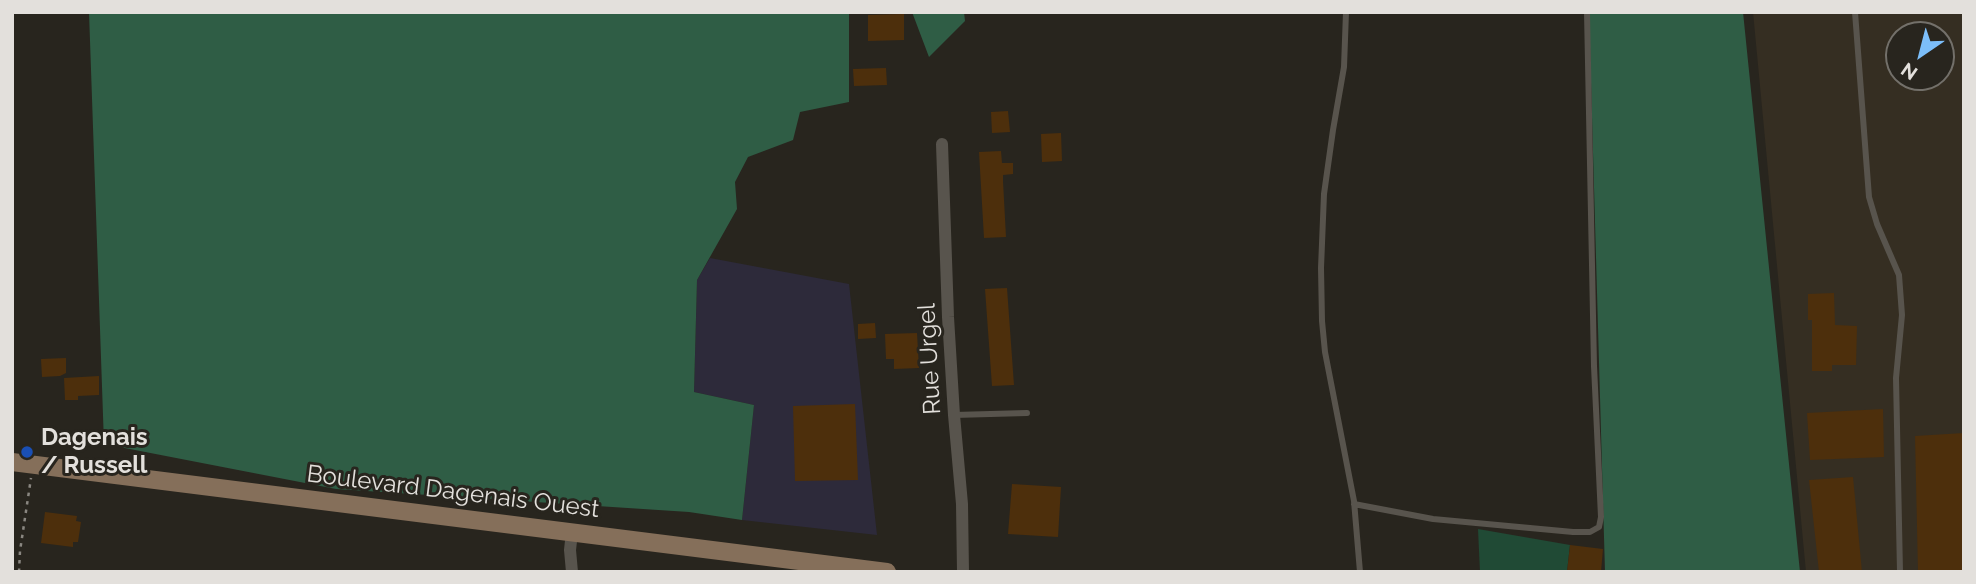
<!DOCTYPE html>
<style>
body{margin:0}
#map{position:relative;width:1976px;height:584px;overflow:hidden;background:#28251e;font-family:Raleway,sans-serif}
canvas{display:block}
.frame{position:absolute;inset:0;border:14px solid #e3e0dc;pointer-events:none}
.north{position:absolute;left:1885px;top:21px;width:70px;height:70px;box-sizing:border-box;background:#28251e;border:2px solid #73706a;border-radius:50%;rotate:215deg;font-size:19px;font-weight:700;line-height:28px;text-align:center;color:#e3e0dc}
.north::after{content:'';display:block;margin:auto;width:24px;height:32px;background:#7cbef9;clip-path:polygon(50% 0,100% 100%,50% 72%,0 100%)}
</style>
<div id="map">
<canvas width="1976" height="584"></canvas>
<div class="frame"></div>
<div class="north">N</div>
</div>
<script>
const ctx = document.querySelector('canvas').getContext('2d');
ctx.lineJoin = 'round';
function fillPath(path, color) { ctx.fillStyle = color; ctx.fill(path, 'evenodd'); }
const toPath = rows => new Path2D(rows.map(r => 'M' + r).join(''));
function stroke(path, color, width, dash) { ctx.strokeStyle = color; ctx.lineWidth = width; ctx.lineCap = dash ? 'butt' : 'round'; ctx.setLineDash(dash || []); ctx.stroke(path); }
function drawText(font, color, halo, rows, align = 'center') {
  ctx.font = font + ' Raleway,sans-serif'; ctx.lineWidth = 6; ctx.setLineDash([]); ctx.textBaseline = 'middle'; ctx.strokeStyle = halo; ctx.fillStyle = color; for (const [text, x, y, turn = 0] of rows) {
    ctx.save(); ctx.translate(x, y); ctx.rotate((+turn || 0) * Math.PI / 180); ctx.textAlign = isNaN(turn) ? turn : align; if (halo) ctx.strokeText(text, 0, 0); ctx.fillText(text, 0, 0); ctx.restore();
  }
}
fillPath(toPath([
 [710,258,849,284,877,535,742,520,754,405,694,392,697,280]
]), '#2d2a3a');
fillPath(toPath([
 [1753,12,1963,12,1964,572,1806,572],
 [1899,35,1941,35,1941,77,1899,77]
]), '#352e22');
fillPath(toPath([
 [1478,529,1570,545,1567,572,1480,572]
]), '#204a35');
fillPath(toPath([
 [89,12,849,12,849,102,800,112,793,140,748,157,735,182,737,209,697,280,694,392,754,405,742,520,689,512,336,489,104,444],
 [912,12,964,12,965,21,929,57],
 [1589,12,1743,12,1800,572,1605,572]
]), '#2f5d45');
fillPath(toPath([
 [904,14,904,40,868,41,868,15],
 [886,68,887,85,854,86,853,69],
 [1008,111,1010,132,992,133,991,112],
 [1061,133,1062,161,1042,162,1041,134],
 [1001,151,1002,163,1013,163,1013,174,1003,175,1003,181,1006,237,984,238,979,152],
 [1007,288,1014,385,992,386,985,289],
 [1834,293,1835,325,1857,326,1856,365,1832,365,1832,371,1812,371,1812,320,1808,320,1808,294],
 [875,323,876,338,858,339,858,324],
 [917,333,919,368,894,369,894,359,886,359,885,334],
 [66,358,66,373,60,376,42,377,41,359],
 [99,376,99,395,78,396,78,400,65,400,64,378],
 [855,404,858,480,795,481,793,406],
 [1883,409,1884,457,1810,460,1807,413],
 [1964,433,1964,572,1918,572,1915,436],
 [1853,477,1862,572,1819,572,1809,480],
 [1012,484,1061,487,1058,537,1008,534],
 [45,512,77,516,76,521,81,522,78,542,73,542,73,547,41,543],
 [1570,545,1603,549,1601,572,1567,572]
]), '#4d2f0c');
stroke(toPath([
 [19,572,20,551,31,478]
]), '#8a8781', 2.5, [3.5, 5]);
stroke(toPath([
 [1346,12,1344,67,1333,130,1324,194,1321,268,1322,321,1325,352,1354,501,1360,572],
 [1855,12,1869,197,1877,224,1899,275,1902,315,1896,378,1900,572],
 [954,415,1027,413],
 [1354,504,1433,519,1573,532,1590,532,1599,527,1601,517,1594,366,1587,12]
]), '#58544d', 6);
stroke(toPath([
 [942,144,948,317,954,415,962,504,963,572],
 [572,572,570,550,572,532]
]), '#58544d', 12);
stroke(toPath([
 [12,462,887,572]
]), '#856f5a', 18);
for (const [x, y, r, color] of [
 [27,452,7,"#1a4fb4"]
]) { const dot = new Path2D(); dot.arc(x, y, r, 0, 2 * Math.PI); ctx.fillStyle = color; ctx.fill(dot); stroke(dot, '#28251e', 2.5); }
drawText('24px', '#e3e0dc', '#28251e', [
 ["Rue Urgel",930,359,-93],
 ["Boulevard Dagenais Ouest",453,492,7]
]);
drawText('bold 24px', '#e3e0dc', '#28251e', [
 ["Dagenais",41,438],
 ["/ Russell",41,466]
], 'left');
</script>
